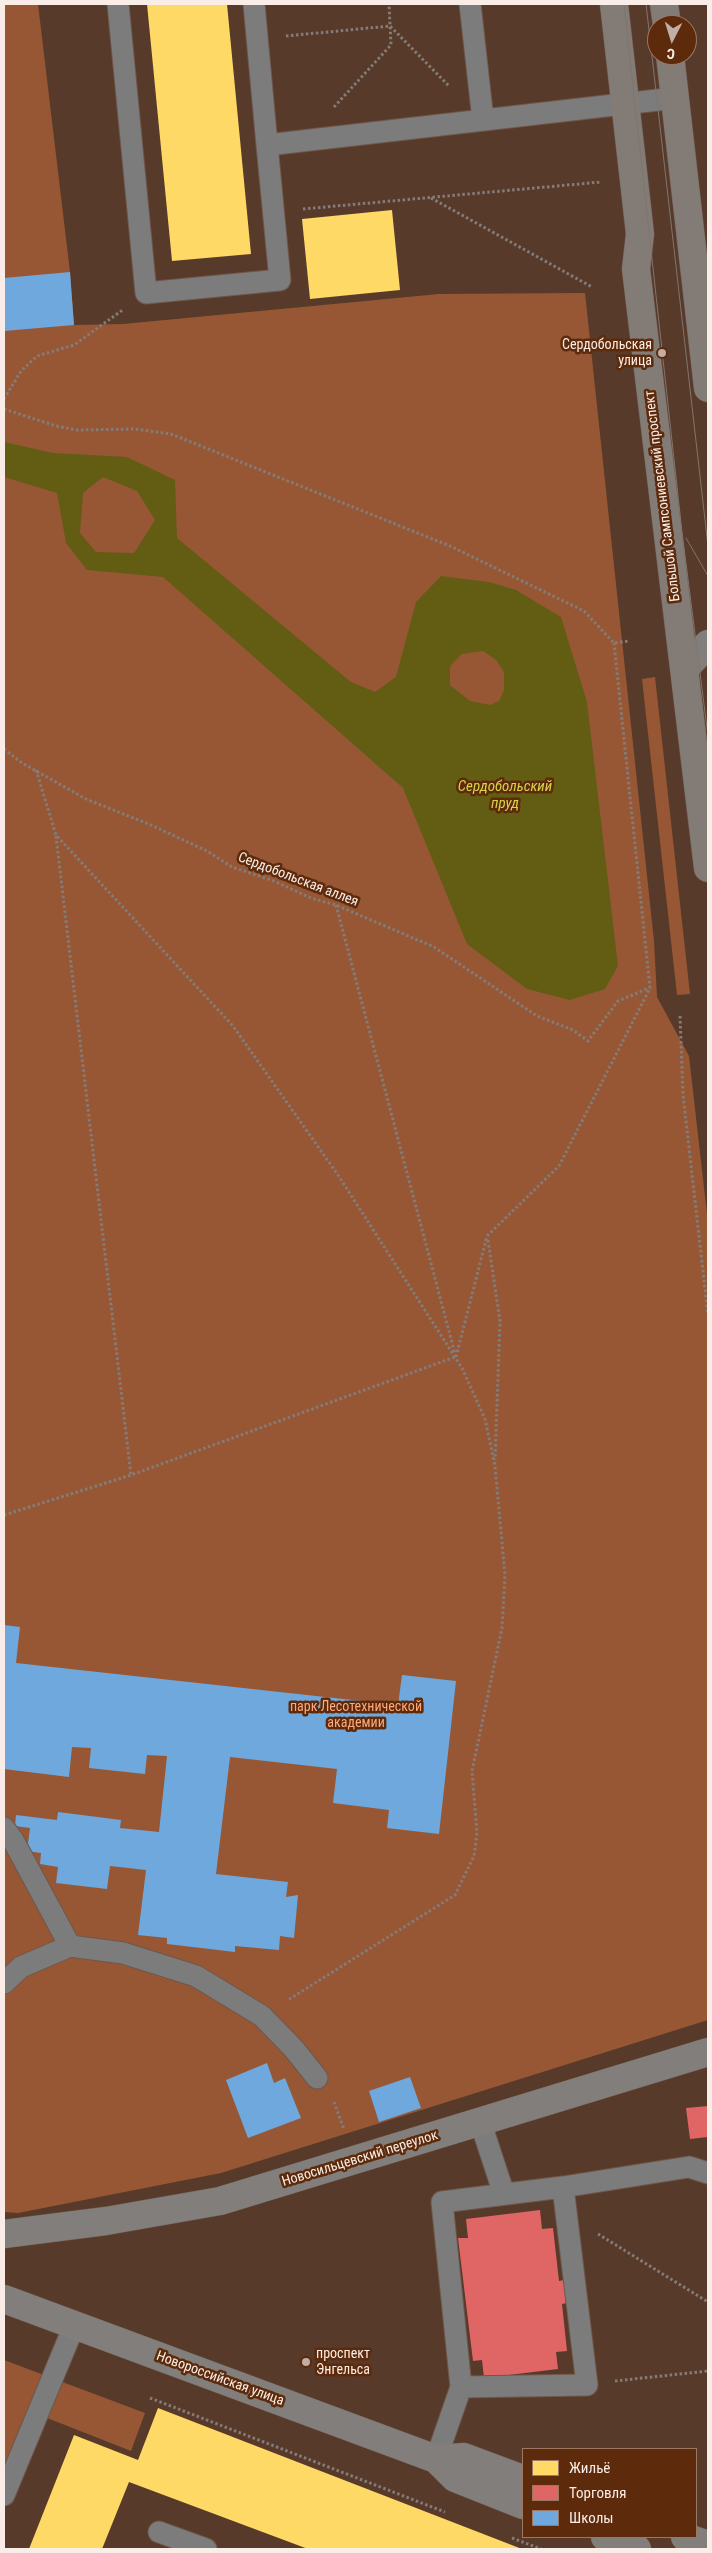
<!DOCTYPE html>
<meta charset="utf-8">
<style>
body{margin:0}
#map{position:relative;width:712px;height:2553px;overflow:hidden;background:#573a2a;font-family:"Roboto Condensed",sans-serif}
canvas{display:block}
.frame{position:absolute;inset:0;border:5px solid #faede7;pointer-events:none}
.legend{position:absolute;left:522px;top:2448px;width:175px;height:90px;box-sizing:border-box;background:#5d2a0b;border:1px solid #9c7863;margin:0;padding:6px 9px;list-style:none;font-size:15px;color:#faede7}
.legend li{display:flex;align-items:center;gap:10px;height:25px}
.legend b{width:25px;border:1px solid #9c7863}
.north{position:absolute;left:647px;top:15px;width:50px;height:50px;box-sizing:border-box;background:#5d2a0b;border:1px solid #9c7863;border-radius:50%;rotate:185deg;font-size:14px;font-weight:700;line-height:20px;text-align:center;color:#faede7}
.north::after{content:'';display:block;margin:auto;width:18px;height:22px;background:#c1aea5;clip-path:polygon(50% 0,100% 100%,50% 72%,0 100%)}
</style>
<div id="map">
<canvas width="712" height="2553"></canvas>
<div class="frame"></div>
<ul class="legend">
<li><b style="height:14px;background:#ffd966"></b>Жильё</li>
<li><b style="height:14px;background:#e06666"></b>Торговля</li>
<li><b style="height:14px;background:#6fa8dc"></b>Школы</li>
</ul>
<div class="north">С</div>
</div>
<script>
const ctx = document.querySelector('canvas').getContext('2d');
ctx.lineJoin = 'round';
function fillPath(path, color) { ctx.fillStyle = color; ctx.fill(path, 'evenodd'); }
const toPath = rows => new Path2D(rows.map(r => 'M' + r).join(''));
function stroke(path, color, width, dash) { ctx.strokeStyle = color; ctx.lineWidth = width; ctx.lineCap = dash ? 'butt' : 'round'; ctx.setLineDash(dash || []); ctx.stroke(path); }
function drawText(font, color, halo, rows, align = 'center') {
  ctx.font = font + ' "Roboto Condensed",sans-serif'; ctx.lineWidth = 5; ctx.setLineDash([]); ctx.textBaseline = 'middle'; ctx.strokeStyle = halo; ctx.fillStyle = color; for (const [text, x, y, turn = 0] of rows) {
    ctx.save(); ctx.translate(x, y); ctx.rotate((+turn || 0) * Math.PI / 180); ctx.textAlign = isNaN(turn) ? turn : align; if (halo) ctx.strokeText(text, 0, 0); ctx.fillText(text, 0, 0); ctx.restore();
  }
}
fillPath(toPath([
 [4,4,38,4,70,272,74,325,123,324,439,294,585,293,654,941,657,997,689,1056,708,1223,708,2020,221,2173,18,2213,4,2212],
 [655,677,690,994,677,995,642,679],
 [4,2360,145,2413,131,2451,32,2412,4,2480]
]), '#975735');
fillPath(toPath([
 [4,442,53,453,127,457,175,480,177,538,351,682,375,692,396,677,416,602,441,576,489,582,516,590,561,617,587,702,618,966,605,989,570,1000,527,989,467,944,403,788,163,577,87,570,66,543,57,493,4,477],
 [103,477,137,491,155,520,134,553,96,552,80,533,83,493],
 [483,651,496,660,504,672,504,690,499,701,490,705,470,701,450,685,450,666,462,654]
]), '#625d12');
fillPath(toPath([
 [147,4,227,4,251,254,172,261],
 [392,210,400,290,310,299,302,219],
 [158,2408,522,2549,308,2549,129,2482,102,2549,29,2549,74,2435,138,2460]
]), '#ffd966');
fillPath(toPath([
 [708,2106,708,2137,690,2139,686,2108],
 [540,2210,542,2229,553,2228,559,2281,564,2280,567,2303,562,2304,567,2351,556,2352,558,2369,484,2378,482,2360,473,2361,458,2238,468,2238,466,2219]
]), '#e06666');
fillPath(toPath([
 [70,272,74,325,4,331,4,278],
 [4,1625,20,1627,16,1663,398,1705,402,1675,456,1681,439,1834,387,1828,389,1810,333,1803,337,1769,230,1757,216,1874,288,1882,286,1897,298,1895,294,1938,280,1936,279,1950,235,1946,235,1952,167,1944,167,1938,138,1935,146,1870,110,1866,107,1889,56,1883,58,1867,40,1864,41,1853,27,1851,30,1828,15,1826,16,1815,57,1820,58,1812,121,1820,120,1828,159,1832,167,1756,147,1755,145,1774,89,1768,91,1748,72,1747,69,1777,4,1769],
 [267,2063,274,2083,285,2078,301,2118,248,2138,226,2080],
 [410,2077,421,2108,379,2122,369,2091]
]), '#6fa8dc');
const lane = toPath([
 [118,4,146,293,280,280,267,145],
 [254,4,267,145,675,98],
 [470,4,483,120],
 [4,1828,13,1840,70,1946],
 [4,1983,21,1967,70,1946,123,1953,196,1976,262,2016,294,2049,317,2078],
 [480,2121,504,2194],
 [461,2387,587,2385,563,2187],
 [436,2459,461,2387,442,2202,563,2187,689,2167,708,2173],
 [4,2495,74,2326],
 [159,2532,206,2549]
]);
const secondary = toPath([
 [685,668,708,644],
 [4,2234,106,2221,220,2201,708,2052],
 [4,2299,436,2459,464,2457,523,2479],
 [436,2459,455,2478,523,2505],
 [605,2537,637,2549],
 [685,2537,708,2545]
]);
const primary = toPath([
 [614,4,640,234,636,269,708,868],
 [664,4,667,25],
 [670,55,708,388]
]);
stroke(lane, '#6e574c', 23);
stroke(secondary, '#6e574c', 29);
stroke(primary, '#6e574c', 29);
stroke(toPath([
 [286,36,390,26,449,86],
 [334,107,391,45,389,4],
 [431,198,592,287],
 [303,209,601,182],
 [4,399,21,371,37,356,74,345,124,309],
 [4,409,56,426,77,430,135,429,171,434,450,546,584,611,614,643,629,641],
 [4,749,22,763,86,799,151,825,207,851,232,867,274,881,311,898,336,905,434,947,537,1016,573,1030,588,1041,618,1001,649,988],
 [36,770,56,835,233,1026,338,1175,462,1368,485,1419,495,1466,505,1575,502,1628,472,1771,477,1833,474,1856,455,1895,288,2000],
 [56,836,131,1475],
 [336,905,455,1354],
 [680,1016,683,1095,708,1315],
 [488,1240,500,1321,495,1460],
 [456,1357,487,1236,559,1166,650,988,614,643],
 [4,1515,131,1475,455,1357],
 [334,2102,344,2129],
 [598,2234,708,2302],
 [615,2381,708,2371],
 [150,2398,445,2512],
 [512,2538,541,2549]
]), '#847c79', 3, [2.5, 2.5]);
stroke(lane, '#7d7c7c', 21);
stroke(secondary, '#817e7b', 28);
stroke(primary, '#827b76', 28);
stroke(toPath([
 [624,4,682,532,708,736],
 [646,4,708,546],
 [686,538,708,576]
]), '#81756e', 1);
for (const [x, y, r, color] of [
 [662,353,5,"#c1aea5"],
 [306,2362,5,"#c1aea5"]
]) { const dot = new Path2D(); dot.arc(x, y, r, 0, 2 * Math.PI); ctx.fillStyle = color; ctx.fill(dot); stroke(dot, '#5d2a0b', 2); }
drawText('14px', '#faede7', '#5d2a0b', [
 ["Сердобольская",652,345],
 ["улица",652,361],
 ["проспект",316,2354,"left"],
 ["Энгельса",316,2370,"left"]
], 'right');
drawText('14px', '#faede7', '#5d2a0b', [
 ["Большой Сампсониевский проспект",663,496,-97],
 ["Сердобольская аллея",298,880,21],
 ["Новосильцевский переулок",360,2159,-17],
 ["Новороссийская улица",220,2379,20]
]);
drawText('14px', '#fda97e', '#5d2a0b', [
 ["парк Лесотехнической",356,1707],
 ["академии",356,1723]
]);
drawText('italic 15px', '#d6d34c', '#5d2a0b', [
 ["Сердобольский",505,787],
 ["пруд",505,804]
]);
</script>
